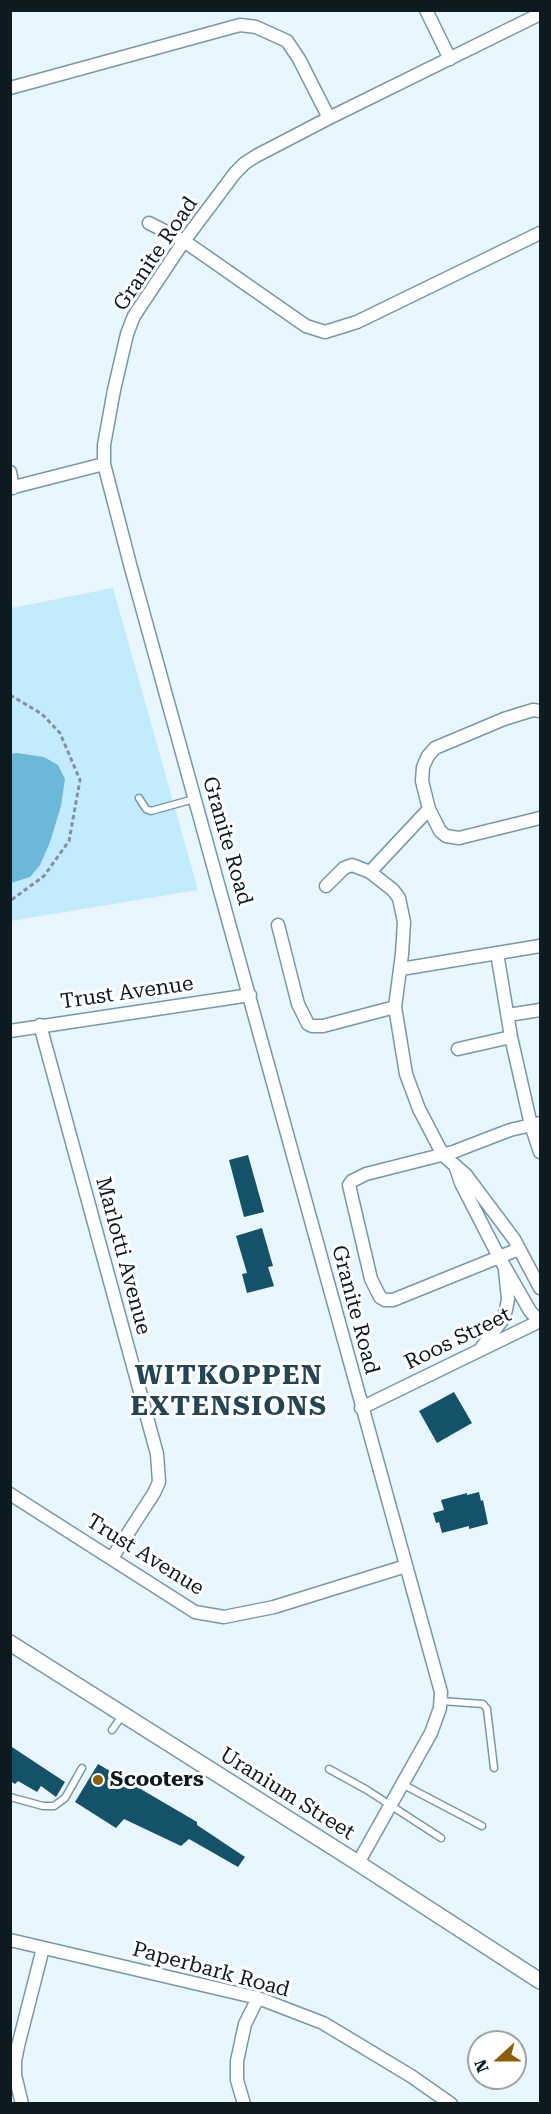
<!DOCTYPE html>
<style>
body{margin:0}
#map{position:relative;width:551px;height:2114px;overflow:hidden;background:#e8f7ff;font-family:"Roboto Serif",serif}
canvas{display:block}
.frame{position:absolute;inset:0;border:12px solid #0d1b21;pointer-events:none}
.north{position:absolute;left:467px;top:2030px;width:60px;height:60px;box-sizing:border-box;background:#fff;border:2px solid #9ea4a6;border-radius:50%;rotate:249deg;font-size:16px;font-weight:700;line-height:24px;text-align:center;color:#0d1b21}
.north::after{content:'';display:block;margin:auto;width:21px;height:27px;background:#8b6002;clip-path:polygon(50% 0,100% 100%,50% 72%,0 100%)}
</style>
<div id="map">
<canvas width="551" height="2114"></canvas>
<div class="frame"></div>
<div class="north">N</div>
</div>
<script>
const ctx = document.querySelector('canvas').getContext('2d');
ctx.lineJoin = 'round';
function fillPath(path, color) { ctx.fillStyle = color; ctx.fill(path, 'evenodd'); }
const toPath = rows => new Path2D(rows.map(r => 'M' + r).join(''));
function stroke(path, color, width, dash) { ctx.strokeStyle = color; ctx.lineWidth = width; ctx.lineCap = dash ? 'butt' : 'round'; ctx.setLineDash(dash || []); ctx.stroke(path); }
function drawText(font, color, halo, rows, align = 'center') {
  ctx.font = font + ' "Roboto Serif",serif'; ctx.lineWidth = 6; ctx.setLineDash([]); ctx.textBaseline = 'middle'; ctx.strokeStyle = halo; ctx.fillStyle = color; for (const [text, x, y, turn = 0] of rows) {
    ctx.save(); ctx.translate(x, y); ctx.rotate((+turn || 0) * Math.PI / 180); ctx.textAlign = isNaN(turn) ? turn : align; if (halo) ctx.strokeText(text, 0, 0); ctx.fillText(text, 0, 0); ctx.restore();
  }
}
fillPath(toPath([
 [113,588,198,890,11,921,11,608]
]), '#c2ebfe');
fillPath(toPath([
 [17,753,44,757,58,765,65,779,61,806,50,842,40,865,30,877,11,883,11,754]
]), '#6bb8d8');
fillPath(toPath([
 [248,1155,264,1212,244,1217,229,1160],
 [262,1228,273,1266,268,1267,274,1286,247,1293,242,1274,247,1273,236,1236],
 [454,1392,472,1423,437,1443,419,1411],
 [479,1492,481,1501,483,1500,488,1524,469,1529,469,1526,442,1533,439,1522,436,1523,433,1513,444,1510,441,1500,467,1493,467,1495],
 [12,1747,65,1782,56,1797,41,1786,37,1792,18,1781,15,1784,10,1781,10,1750],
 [98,1764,197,1822,197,1825,245,1857,238,1867,189,1839,181,1846,124,1819,116,1828,75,1802]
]), '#145269');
const service = toPath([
 [139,798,146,809,151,811,194,799],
 [441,1701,483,1704,487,1709,494,1768],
 [112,1730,122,1716],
 [329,1769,367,1790,441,1838],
 [402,1784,482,1826],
 [10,1797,43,1806,54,1806,65,1798,82,1768]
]);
const minor = toPath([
 [426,10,450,59],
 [10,88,240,25,256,27,287,41,299,59,329,118],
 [149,223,184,241,306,326,325,332,357,322,540,233],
 [10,472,13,488],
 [10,488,104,464],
 [540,711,533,710,504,719,435,748,428,756,423,767,422,781,429,809,440,831,446,836,459,838,540,818],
 [370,872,429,809],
 [326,886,344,868,352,865,370,872,393,890,399,898,404,922,402,954,395,1007,406,1074,419,1109,443,1155,466,1175,514,1239,540,1288],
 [278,925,298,1004,308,1024,312,1026,323,1026,395,1007],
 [497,953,511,1037,531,1125,540,1152],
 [401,969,540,946],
 [508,1015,540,1010],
 [40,1025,157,1454,159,1482,154,1493,112,1558],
 [10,1031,250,995],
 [458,1049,511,1037],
 [456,1168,461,1183,499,1257,530,1311,540,1322],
 [519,1249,393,1300,385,1300,380,1297,371,1279,349,1185,352,1181,366,1174,453,1152,510,1130,540,1123],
 [482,1347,503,1319,506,1310,508,1299,505,1270],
 [361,1408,540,1321],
 [10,1494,195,1612,224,1617,274,1607,406,1566],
 [358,1863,431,1733,440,1708,441,1692,131,568,104,464,104,445,114,390,127,334,134,316,184,241,235,173,245,163,256,156,329,118,540,14],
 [10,1940,258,1998,323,2023,411,2076,451,2104],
 [22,2104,15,2075,15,2061,18,2046,43,1948],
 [244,2104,237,2080,237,2061,245,2024,258,1998]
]);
const tertiary = toPath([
 [10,1643,358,1863,540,1981]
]);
stroke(service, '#7599aa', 9);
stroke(minor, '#7599aa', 15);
stroke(tertiary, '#7599aa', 18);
stroke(toPath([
 [10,695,42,714,60,733,80,780,69,841,44,876,10,901]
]), '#839299', 3, [4.5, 3]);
stroke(service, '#fff', 6);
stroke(minor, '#fff', 12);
stroke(tertiary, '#fff', 15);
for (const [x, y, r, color] of [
 [98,1780,6,"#8b6002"]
]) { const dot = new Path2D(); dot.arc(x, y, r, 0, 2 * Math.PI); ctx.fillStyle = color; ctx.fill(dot); stroke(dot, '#fff', 2); }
drawText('21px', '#0d1b21', '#fff', [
 ["Granite Road",156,254,-56],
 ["Granite Road",227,841,74],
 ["Trust Avenue",127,993,-8],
 ["Marlotti Avenue",123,1256,75],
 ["Granite Road",355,1310,75],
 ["Roos Street",458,1339,-26],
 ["Trust Avenue",145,1555,32],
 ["Uranium Street",287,1794,32],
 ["Paperbark Road",211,1970,15]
]);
drawText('bold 21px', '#0d1b21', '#fff', [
 ["Scooters",110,1780]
], 'left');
ctx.letterSpacing = '1.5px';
drawText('bold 27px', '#244654', '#fff', [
 ["WITKOPPEN",229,1376],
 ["EXTENSIONS",229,1407]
]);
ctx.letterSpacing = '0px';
</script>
